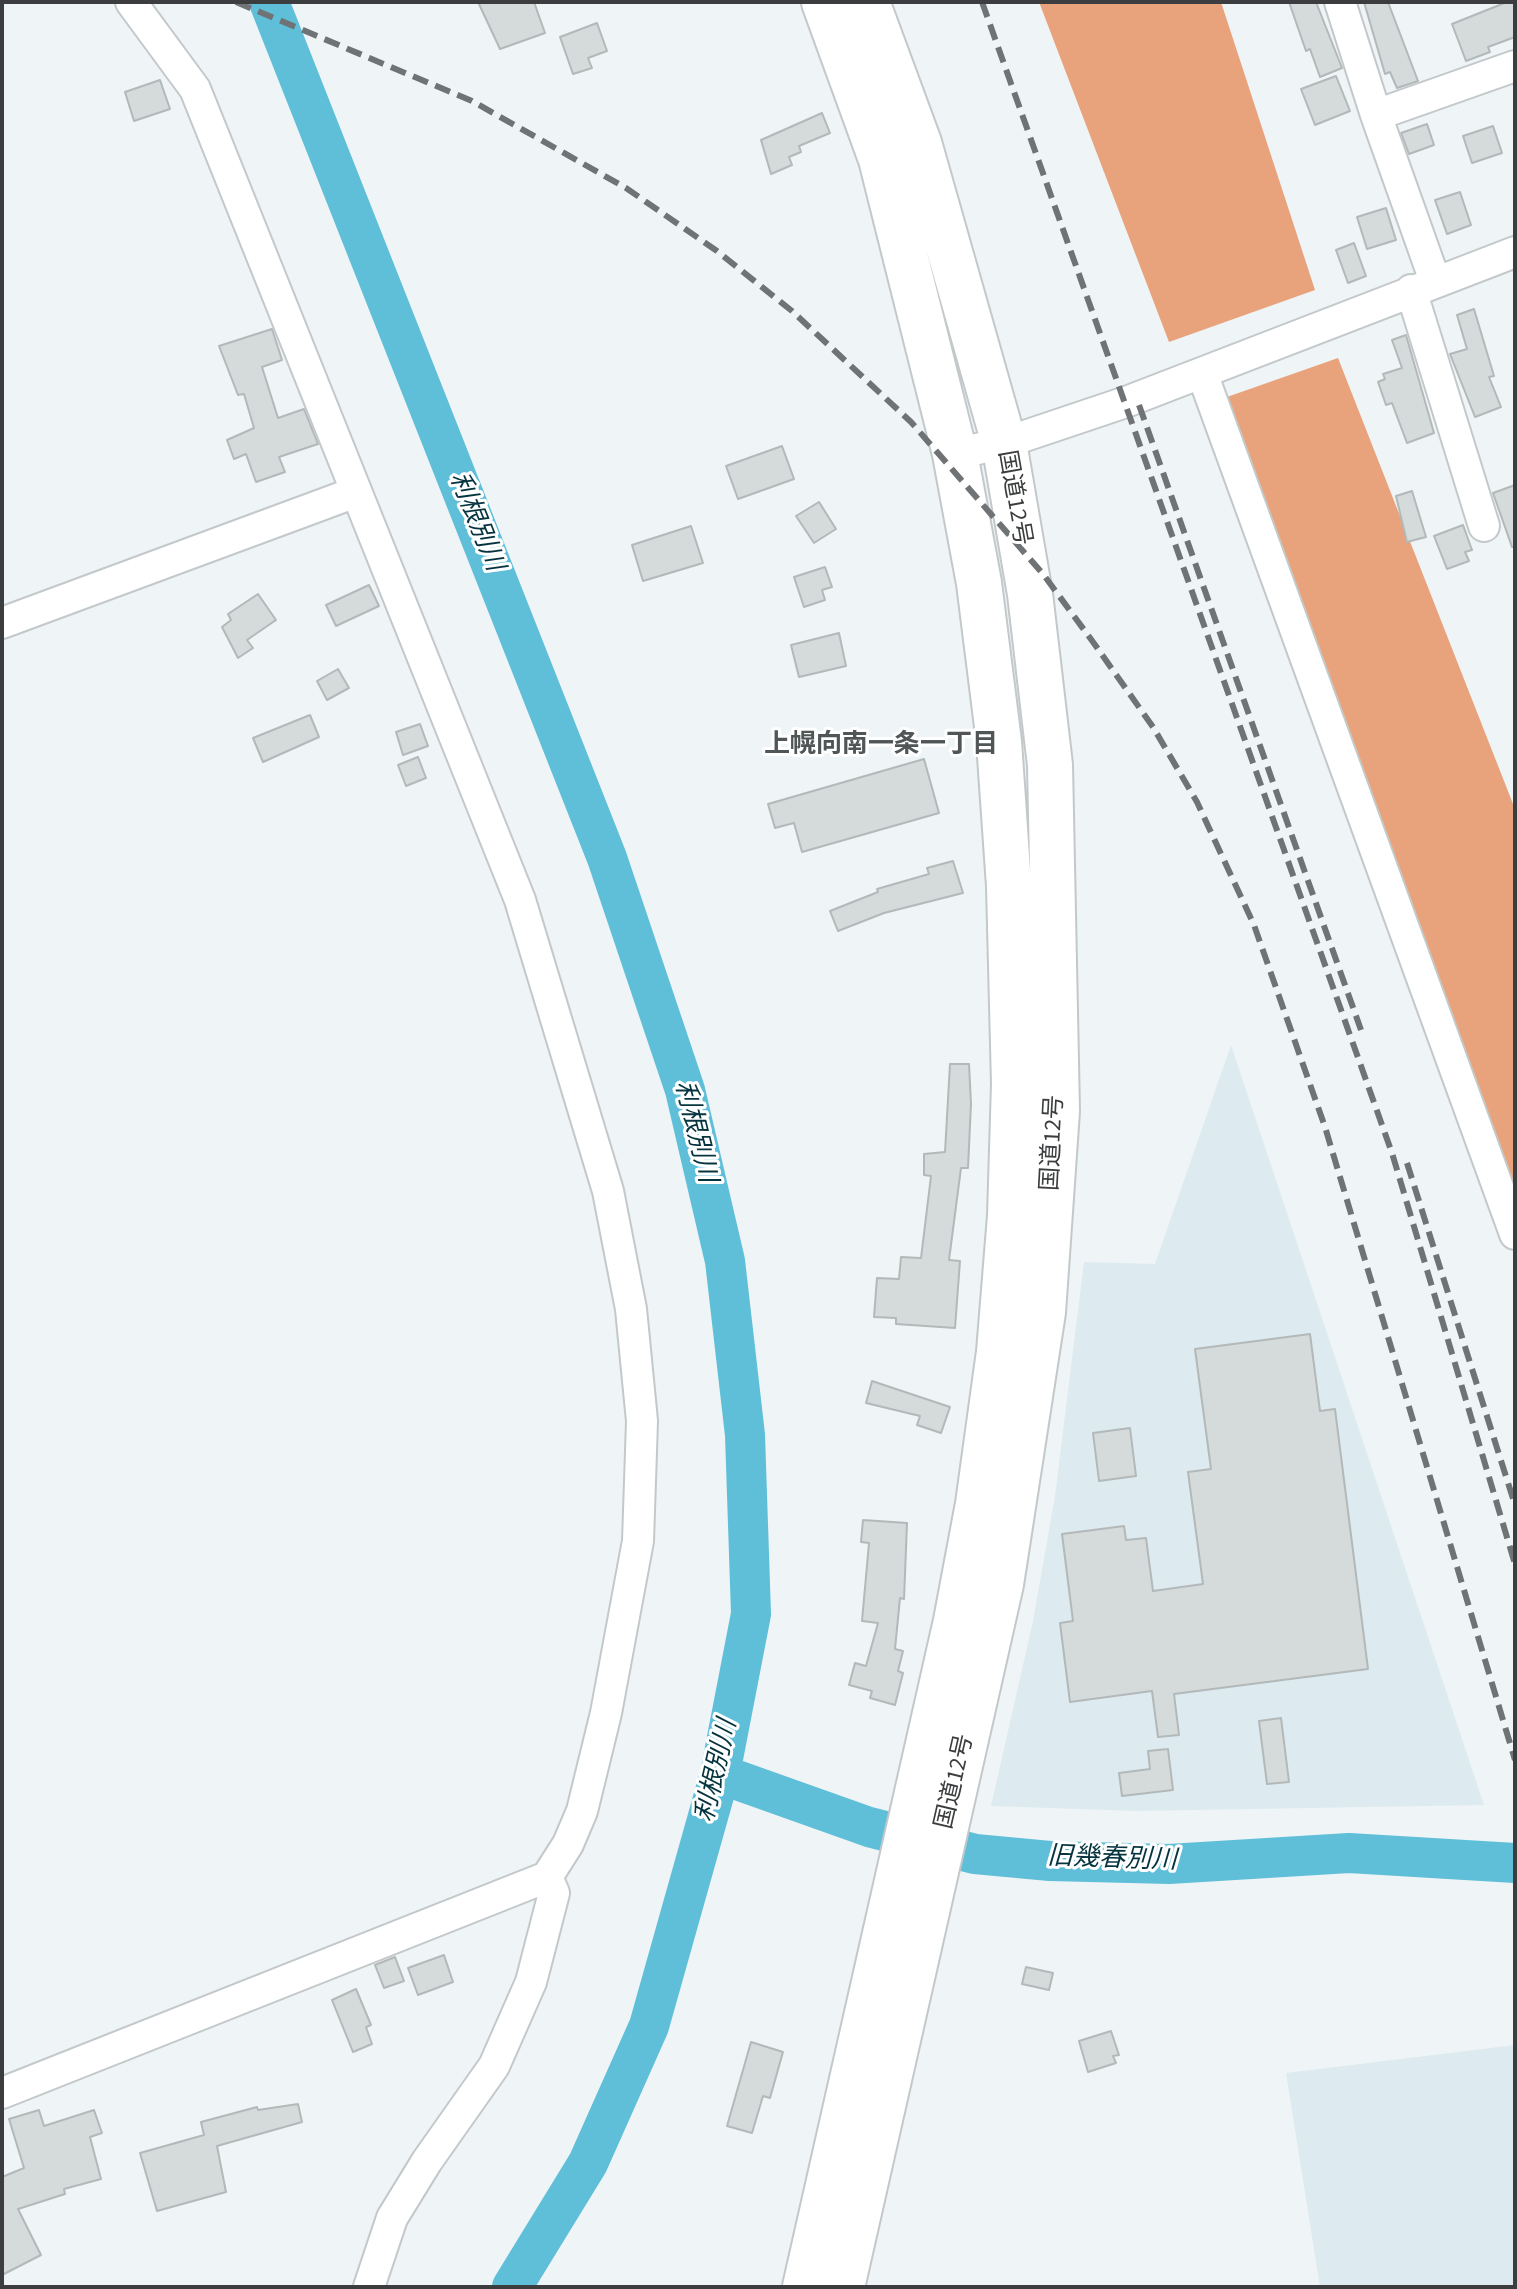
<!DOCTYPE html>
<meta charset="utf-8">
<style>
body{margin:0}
#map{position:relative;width:1517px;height:2289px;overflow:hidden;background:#eff4f6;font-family:"Source Sans 3",sans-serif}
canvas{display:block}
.frame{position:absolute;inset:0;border:4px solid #3b3d3e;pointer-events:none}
</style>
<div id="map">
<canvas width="1517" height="2289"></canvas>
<div class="frame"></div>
</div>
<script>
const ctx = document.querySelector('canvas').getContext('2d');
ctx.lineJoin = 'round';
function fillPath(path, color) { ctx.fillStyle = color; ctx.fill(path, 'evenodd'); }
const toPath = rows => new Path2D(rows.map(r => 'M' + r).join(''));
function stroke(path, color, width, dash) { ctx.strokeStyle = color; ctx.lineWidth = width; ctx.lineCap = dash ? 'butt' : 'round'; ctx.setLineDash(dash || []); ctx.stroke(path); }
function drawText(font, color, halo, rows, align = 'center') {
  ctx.font = font + ' "Source Sans 3","Noto Sans JP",sans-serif'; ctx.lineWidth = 6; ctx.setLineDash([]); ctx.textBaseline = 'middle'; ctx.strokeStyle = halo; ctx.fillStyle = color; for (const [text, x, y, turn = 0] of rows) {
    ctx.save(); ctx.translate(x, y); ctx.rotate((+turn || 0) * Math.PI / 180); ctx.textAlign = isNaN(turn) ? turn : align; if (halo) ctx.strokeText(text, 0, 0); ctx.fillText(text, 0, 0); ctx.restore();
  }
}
fillPath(toPath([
 [1231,1045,1484,1805,1136,1811,991,1806,1033,1621,1055,1496,1084,1262,1155,1264],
 [1515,2045,1515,2287,1320,2287,1286,2073]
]), '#ddebf0');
fillPath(toPath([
 [1039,2,1221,2,1315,290,1169,342],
 [1338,358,1515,809,1515,1194,1227,397]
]), '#e8a37c');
stroke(toPath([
 [269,2,607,858,685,1090,725,1261,745,1435,751,1614,720,1774,649,2026,588,2163,512,2287],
 [720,1774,869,1827,975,1854,1050,1861,1169,1864,1349,1853,1515,1863]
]), '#5fbfd9', 40);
const building = toPath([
 [478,2,534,2,545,33,500,49,478,2],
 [1289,2,1316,2,1342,68,1320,77,1310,49,1306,51,1289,2],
 [1364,2,1388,2,1418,81,1397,88,1390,72,1385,74,1364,2],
 [1507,2,1515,2,1515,37,1488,47,1490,52,1466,61,1452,24,1507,2],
 [597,23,607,51,588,58,592,68,573,74,560,37,597,23],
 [1336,76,1350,111,1315,125,1301,89,1336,76],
 [160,80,170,109,134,121,125,92,160,80],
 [822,113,830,133,799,146,801,152,789,157,792,165,771,174,761,140,822,113],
 [1427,124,1434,145,1409,154,1401,133,1427,124],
 [1493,126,1502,153,1472,163,1463,136,1493,126],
 [1460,192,1471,225,1447,234,1435,200,1460,192],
 [1386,208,1396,240,1367,249,1357,217,1386,208],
 [1354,243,1366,276,1348,283,1336,250,1354,243],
 [1474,309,1494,376,1489,377,1501,407,1475,417,1450,354,1467,349,1457,315,1474,309],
 [272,329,282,360,262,367,278,418,304,409,318,444,279,457,285,472,256,482,246,454,234,459,227,440,254,428,244,394,238,395,219,346,272,329],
 [1406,335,1434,433,1407,443,1392,403,1386,405,1378,382,1385,379,1383,374,1402,368,1392,340,1406,335],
 [782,446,794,479,738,499,726,466,782,446],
 [1515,485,1515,547,1512,547,1493,493,1515,485],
 [1412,491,1426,537,1407,542,1396,496,1412,491],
 [819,502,836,529,814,543,796,516,819,502],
 [1463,525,1472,550,1465,552,1469,561,1447,569,1434,536,1463,525],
 [691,526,703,563,643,581,632,545,691,526],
 [825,567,832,587,822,590,825,600,804,607,794,577,825,567],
 [369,585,379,606,336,626,326,605,369,585],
 [258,594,276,620,247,640,253,648,238,658,222,627,231,620,228,614,258,594],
 [839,633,846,666,799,677,791,645,839,633],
 [338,669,349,688,327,700,317,681,338,669],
 [310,715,319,737,263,762,253,738,310,715],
 [420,724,428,746,403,755,396,732,420,724],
 [418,757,426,778,406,786,398,765,418,757],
 [924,759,939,813,802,852,794,823,775,828,768,804,924,759],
 [953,861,963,893,884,913,838,931,830,911,878,892,877,889,929,874,927,868,953,861],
 [950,1064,969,1064,971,1104,968,1168,961,1168,949,1260,960,1261,955,1328,896,1324,896,1318,874,1317,877,1278,899,1279,901,1257,921,1258,931,1176,924,1175,924,1154,945,1152,950,1064],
 [1310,1334,1320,1411,1335,1409,1368,1669,1174,1694,1179,1735,1158,1737,1152,1691,1070,1702,1060,1623,1073,1621,1062,1534,1124,1526,1126,1540,1146,1538,1153,1591,1203,1584,1188,1472,1211,1469,1195,1349,1310,1334],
 [872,1381,950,1407,941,1433,917,1425,920,1416,866,1403,872,1381],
 [1130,1428,1136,1476,1099,1481,1093,1433,1130,1428],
 [863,1520,907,1523,904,1599,900,1598,895,1649,903,1651,898,1671,903,1673,895,1705,870,1698,872,1691,849,1685,855,1663,866,1666,878,1623,862,1621,869,1543,861,1542,863,1520],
 [1281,1718,1289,1782,1267,1784,1259,1721,1281,1718],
 [1168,1749,1173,1790,1122,1796,1119,1773,1150,1769,1148,1751,1168,1749],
 [444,1955,453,1982,418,1995,408,1968,444,1955],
 [395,1957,404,1981,384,1988,375,1965,395,1957],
 [1026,1967,1053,1973,1049,1990,1022,1984,1026,1967],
 [356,1989,371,2025,366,2027,372,2044,353,2052,332,2000,356,1989],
 [1111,2031,1119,2055,1113,2056,1116,2063,1088,2072,1079,2041,1111,2031],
 [751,2042,783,2052,770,2098,763,2096,752,2133,727,2126,751,2042],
 [298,2104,302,2122,217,2146,226,2192,157,2211,140,2153,204,2135,201,2122,257,2107,258,2110,298,2104],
 [39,2110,44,2126,94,2110,102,2133,90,2137,101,2179,64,2189,65,2194,18,2209,41,2255,2,2275,2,2177,24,2168,9,2119,39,2110]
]);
fillPath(building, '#d5dadb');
stroke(building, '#b3b8b9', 2);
const minor = toPath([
 [1340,2,1376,115,1435,281],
 [1376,115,1515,66],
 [1411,290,1484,526],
 [1202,373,1515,1234],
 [955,454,1004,443,1126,402,1515,252],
 [2,623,356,492],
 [2,2093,547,1877,568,1844,582,1811,606,1713,638,1541,642,1421,631,1309,608,1191,520,900,195,89,131,2],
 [369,2287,392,2218,427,2161,494,2066,531,1982,554,1893,547,1877]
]);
const highway = toPath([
 [805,2287,956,1621,978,1504,999,1352,1010,1216,1014,1084,1009,886,999,742,979,583,955,454,881,159,824,2],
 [842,2287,1001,1584,1043,1312,1057,1111,1050,765,1030,594,1004,443,919,143,867,2]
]);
stroke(minor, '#c3c9ca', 34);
stroke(highway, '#c3c9ca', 48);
stroke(minor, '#fff', 30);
stroke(highway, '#fff', 44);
stroke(toPath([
 [236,2,472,101,626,188,717,251,792,311,911,422,1043,574,1093,642,1153,727,1197,802,1254,925,1325,1127,1515,1760],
 [982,2,1392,1153,1515,1564],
 [1139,405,1361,1030],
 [1407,1163,1515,1505]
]), '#707375', 6, [16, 8]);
drawText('24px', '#3b3d3e', '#fff', [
 ["国道12号",1013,498,80],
 ["国道12号",1054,1143,-87],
 ["国道12号",956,1782,-77]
]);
drawText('italic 26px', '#05343f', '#fff', [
 ["利根別川",475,522,68],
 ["利根別川",694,1132,76],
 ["利根別川",718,1771,-77],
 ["旧幾春別川",1112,1860,2]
]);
drawText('bold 26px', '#505556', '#fff', [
 ["上幌向南一条一丁目",881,746]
]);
</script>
